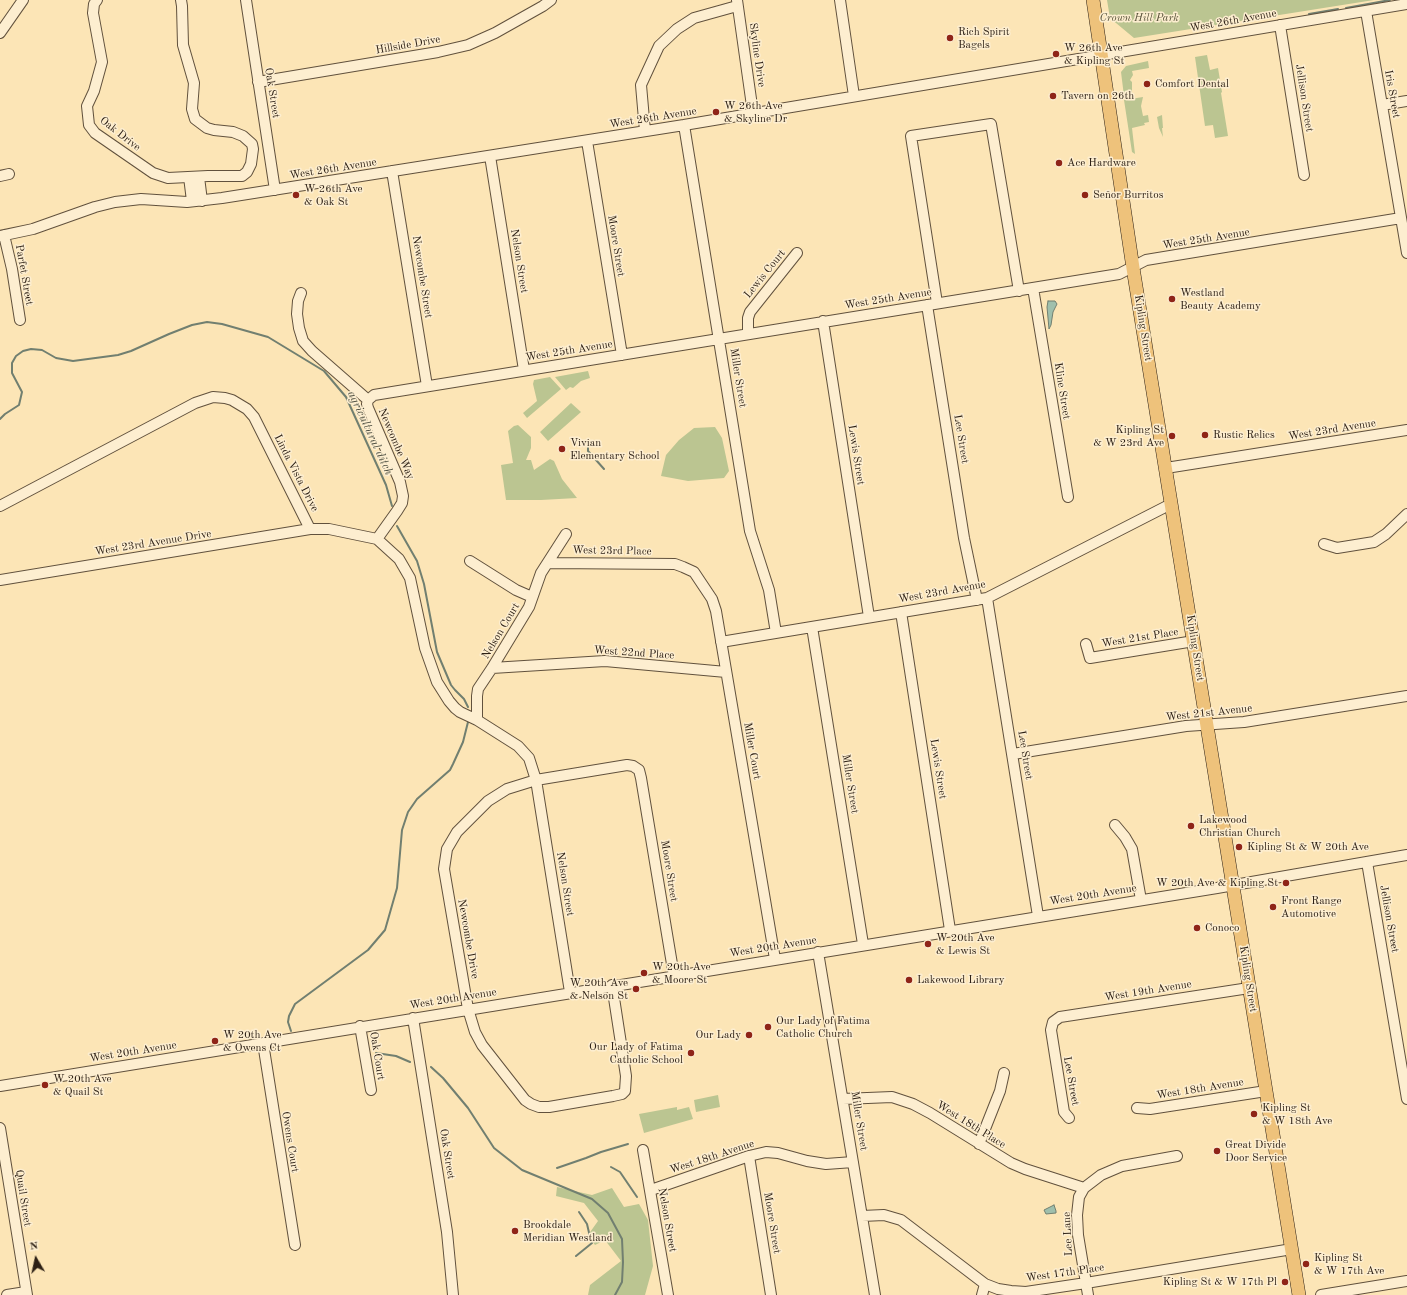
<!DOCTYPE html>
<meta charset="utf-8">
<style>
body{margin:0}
#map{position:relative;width:1407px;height:1295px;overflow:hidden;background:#fce5b6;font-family:"Old Standard TT",serif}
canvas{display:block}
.north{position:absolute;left:16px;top:1239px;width:40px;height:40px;-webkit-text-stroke:3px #fdeed0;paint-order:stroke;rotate:351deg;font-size:11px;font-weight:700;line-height:16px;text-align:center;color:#2d2015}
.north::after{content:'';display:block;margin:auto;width:14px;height:18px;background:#2d2015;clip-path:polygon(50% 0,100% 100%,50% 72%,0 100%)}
</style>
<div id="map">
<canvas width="1407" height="1295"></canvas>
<div class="north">N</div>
</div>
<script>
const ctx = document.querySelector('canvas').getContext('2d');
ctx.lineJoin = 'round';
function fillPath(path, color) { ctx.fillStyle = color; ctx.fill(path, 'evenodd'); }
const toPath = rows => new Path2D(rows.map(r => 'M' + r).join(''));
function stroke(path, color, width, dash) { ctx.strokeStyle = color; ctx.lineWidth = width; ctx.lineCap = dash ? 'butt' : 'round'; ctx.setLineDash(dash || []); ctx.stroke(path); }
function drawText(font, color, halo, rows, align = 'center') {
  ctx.font = font + ' "Old Standard TT",serif'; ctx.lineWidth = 3; ctx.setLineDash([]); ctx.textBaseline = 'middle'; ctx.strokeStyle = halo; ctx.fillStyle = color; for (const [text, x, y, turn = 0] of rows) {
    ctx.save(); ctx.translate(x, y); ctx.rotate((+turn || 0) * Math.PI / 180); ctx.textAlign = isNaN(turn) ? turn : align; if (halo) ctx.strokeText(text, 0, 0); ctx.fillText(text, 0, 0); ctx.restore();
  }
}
fillPath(toPath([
 [1107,0,1374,0,1134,38,1110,18],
 [1207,55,1210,70,1218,68,1222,92,1221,93,1228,136,1215,138,1213,125,1205,126,1195,57],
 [1148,61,1149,68,1132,71,1133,75,1130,80,1132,82,1132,94,1124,96,1121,72,1126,66],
 [1143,97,1141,106,1143,116,1148,115,1149,122,1144,123,1145,125,1132,128,1135,154,1132,152,1124,100],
 [1162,115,1163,128,1162,128,1163,137,1159,128,1157,117],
 [588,371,590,378,581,381,573,388,570,387,566,390,555,377],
 [550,377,561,389,527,418,523,413,537,401,533,384,534,380],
 [571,403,581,412,548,441,540,432],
 [518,425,531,437,531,448,526,460,531,460,534,470,550,459,554,461,562,479,577,498,541,500,506,500,501,465,513,463,508,431,514,426],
 [715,427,722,438,729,471,724,478,688,481,661,476,666,455,679,440,694,428],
 [718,1095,720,1107,696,1112,694,1100],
 [677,1107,677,1110,689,1107,693,1119,644,1133,639,1114],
 [557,1187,592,1195,612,1188,624,1207,639,1204,648,1220,653,1266,645,1295,588,1295,590,1285,621,1261,605,1240,595,1245,588,1235,598,1221,584,1203,556,1196]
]), '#bbc591');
const water = toPath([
 [1048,301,1055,301,1057,304,1053,312,1051,325,1049,329,1047,307,1048,301],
 [1054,1205,1056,1211,1056,1213,1046,1214,1044,1210,1054,1205]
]);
fillPath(water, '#9fbfac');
stroke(water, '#717f70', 1);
stroke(toPath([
 [1346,8,1390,0],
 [1309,14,1338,9],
 [0,419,5,414,19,405,22,392,12,373,12,363,16,356,23,351,31,349,42,350,56,358,73,361,118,355,131,351,169,334,192,325,207,322,222,324,268,337,324,371,346,397,386,485,392,506],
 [588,447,588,451,604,469],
 [397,526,417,561,424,584,437,652,451,685,455,690,464,699,468,707],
 [291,1031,288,1022,289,1016,295,1004,368,950,385,930,397,888,402,830,408,812,417,799,450,770,453,764,463,742,468,722],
 [376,1053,396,1056,410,1062],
 [431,1067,443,1078,468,1108,494,1148,522,1170,592,1199,608,1213,622,1239,623,1262,622,1282,615,1295],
 [611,1167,620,1172,637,1197],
 [557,1168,586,1158,601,1152,628,1144],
 [579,1212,587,1224,590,1237],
 [576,1256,592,1243,591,1240]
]), '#717f70', 2);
const minor = toPath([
 [97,0,94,4,93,13,102,62,94,91,87,106,89,125,95,133,153,173,168,178,208,176,242,176,247,172,251,164,253,149,252,144,243,136,233,132,214,130,207,128,195,119,192,109,194,83,183,45,182,6,181,0],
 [246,0,275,190],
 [737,0,753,113],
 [840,0,854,96],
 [1366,11,1407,253],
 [1280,25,1304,175],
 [0,33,23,0],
 [258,82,438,52,468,45,495,33,543,6,551,0],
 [1382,105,1407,101],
 [684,125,750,531,769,590,776,633],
 [645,131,641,85,659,46,677,29,694,18,737,6],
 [587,141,622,355],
 [490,156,524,370],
 [392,171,427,386],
 [0,176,9,174],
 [189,177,192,201],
 [199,177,202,201],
 [4,235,12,269,20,320],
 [0,236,33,229,95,207,115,202,141,199,187,202,222,198,684,125,1407,4],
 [1033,288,1068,497],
 [301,293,298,301,297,314,299,328,303,341,312,351,368,400],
 [937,303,911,136,991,124,1019,291],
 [927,305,964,538,977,600],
 [823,321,869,617],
 [748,334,748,318,750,312,797,253],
 [1166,468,1407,430],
 [0,506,195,403,213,397,225,398,232,400,247,409,254,417,310,529],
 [377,539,397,511,402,503,403,496,400,482,368,408,367,404,368,400,374,395,1119,274,1146,260,1401,218],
 [1324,544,1337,548,1374,542,1386,534,1407,514],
 [470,561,516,590,532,597],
 [549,563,675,564,683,567,694,572,712,599,716,611,775,959],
 [0,580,310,529,329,529,377,539,399,559,410,578,425,648,437,682,449,701,455,708,460,712,477,720,518,746,529,758,536,780,570,992],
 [987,598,1038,916],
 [901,612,950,930],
 [812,627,863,944],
 [721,642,987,598,1171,504],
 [1086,644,1090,658,1194,641],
 [492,668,605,661,726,672],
 [477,720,477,696,478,689,492,668,529,607,541,573,566,534],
 [1013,754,1186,726,1244,722,1407,696],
 [1115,825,1125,837,1132,849,1141,900],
 [1367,862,1407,1099],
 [818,952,875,1295],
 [612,985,626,1076,625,1091,622,1094,613,1096,549,1107,539,1107,531,1104,525,1100,482,1045,475,1032,468,1009,444,869,447,849,457,832,488,801,507,789,536,780,627,765,633,766,639,770,641,778,674,976],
 [413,1018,447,1232,453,1295],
 [360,1026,371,1090],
 [263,1043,295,1245],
 [0,1086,1217,888,1407,855],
 [843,1099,892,1097,913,1104,930,1113,1011,1163,1025,1169,1084,1188],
 [1137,1108,1150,1109,1266,1091],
 [1069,1118,1064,1112,1051,1030,1053,1022,1060,1017,1249,988],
 [0,1128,27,1295],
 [979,1144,1000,1091,1004,1073],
 [643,1150,668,1295],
 [749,1156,771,1295],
 [651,1190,749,1156,766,1152,778,1153,807,1161,826,1164,853,1162],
 [862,1216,884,1215,901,1220,985,1284,998,1289,1011,1291,1026,1292,1086,1283,1292,1249],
 [7,1295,26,1292],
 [982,1295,985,1284],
 [1088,1295,1078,1235,1077,1215,1079,1197,1084,1188,1101,1175,1122,1166,1177,1156],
 [1321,1295,1407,1281]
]);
const major = toPath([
 [1093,0,1133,268,1299,1295]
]);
stroke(minor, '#61513d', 12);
stroke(major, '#2d2015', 14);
stroke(minor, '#fdeed0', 10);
stroke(major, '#eec27b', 13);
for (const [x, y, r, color] of [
 [950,38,4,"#8f2418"],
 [1056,54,4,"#8f2418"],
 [1147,84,4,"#8f2418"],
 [1053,96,4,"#8f2418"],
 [716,112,4,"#8f2418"],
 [1059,163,4,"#8f2418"],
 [296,195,4,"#8f2418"],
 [1085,195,4,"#8f2418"],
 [1172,299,4,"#8f2418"],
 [1205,435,4,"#8f2418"],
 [1172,436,4,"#8f2418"],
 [562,449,4,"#8f2418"],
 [1191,826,4,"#8f2418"],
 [1239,847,4,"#8f2418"],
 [1286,883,4,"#8f2418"],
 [1273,907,4,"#8f2418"],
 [1197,928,4,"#8f2418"],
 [928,944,4,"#8f2418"],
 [644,973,4,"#8f2418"],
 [909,980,4,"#8f2418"],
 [636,989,4,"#8f2418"],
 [768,1027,4,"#8f2418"],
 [749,1035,4,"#8f2418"],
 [215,1041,4,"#8f2418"],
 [691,1053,4,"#8f2418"],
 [45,1085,4,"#8f2418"],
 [1254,1114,4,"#8f2418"],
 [1217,1151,4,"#8f2418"],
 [515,1231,4,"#8f2418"],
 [1306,1264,4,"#8f2418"],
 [1285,1282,4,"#8f2418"]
]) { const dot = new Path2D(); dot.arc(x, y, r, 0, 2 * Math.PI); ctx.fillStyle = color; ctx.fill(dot); stroke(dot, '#fdeed0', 1.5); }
drawText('italic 11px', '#58523a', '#fdeed0', [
 ["Crown Hill Park",1139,18]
]);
drawText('11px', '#2d2015', '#fdeed0', [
 ["West 26th Avenue",1233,21,-10],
 ["Hillside Drive",408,45,-10],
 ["Skyline Drive",757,55,82],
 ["Oak Street",272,93,81],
 ["Iris Street",1392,94,80],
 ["Jellison Street",1304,98,81],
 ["West 26th Avenue",653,118,-9],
 ["Oak Drive",120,134,38],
 ["West 26th Avenue",333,169,-9],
 ["West 25th Avenue",1206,239,-9],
 ["Moore Street",616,246,81],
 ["Nelson Street",519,261,81],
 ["Lewis Court",765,274,-51],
 ["Parfet Street",24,275,80],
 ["Newcombe Street",422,277,81],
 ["West 25th Avenue",888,299,-9],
 ["Kipling Street",1143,328,81],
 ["West 25th Avenue",569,351,-9],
 ["Miller Street",738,378,81],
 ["Kline Street",1062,391,81],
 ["West 23rd Avenue",1332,430,-9],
 ["Lee Street",961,439,81],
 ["Newcombe Way",396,444,67],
 ["Lewis Street",856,455,81],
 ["Linda Vista Drive",296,473,63],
 ["West 23rd Avenue Drive",153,543,-9],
 ["West 23rd Place",612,551,1],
 ["West 23rd Avenue",942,592,-10],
 ["Nelson Court",501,631,-59],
 ["West 21st Place",1140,638,-9],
 ["Kipling Street",1195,648,81],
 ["West 22nd Place",634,653,4],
 ["West 21st Avenue",1209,713,-6],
 ["Miller Court",752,751,80],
 ["Lee Street",1025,755,81],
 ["Lewis Street",938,769,81],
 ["Miller Street",850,784,81],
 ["Moore Street",669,871,81],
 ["Nelson Street",565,884,81],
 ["West 20th Avenue",1093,895,-9],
 ["Jellison Street",1389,919,80],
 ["Newcombe Drive",468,939,80],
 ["West 20th Avenue",773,947,-9],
 ["Kipling Street",1248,979,81],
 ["West 19th Avenue",1148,991,-9],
 ["West 20th Avenue",453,999,-9],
 ["West 20th Avenue",133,1052,-9],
 ["Oak Court",377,1056,81],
 ["Lee Street",1071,1081,80],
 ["West 18th Avenue",1200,1089,-9],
 ["Miller Street",859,1121,81],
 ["West 18th Place",971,1125,32],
 ["Owens Court",290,1142,81],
 ["Oak Street",447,1154,81],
 ["West 18th Avenue",712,1157,-18],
 ["Quail Street",23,1198,81],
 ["Nelson Street",667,1220,80],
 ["Moore Street",772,1223,81],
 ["Lee Lane",1068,1234,-93],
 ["West 17th Place",1065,1273,-8]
]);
drawText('11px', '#2d2015', '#fdeed0', [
 ["Rich Spirit",958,32],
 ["Bagels",958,45],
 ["W 26th Ave",1064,48],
 ["& Kipling St",1064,61],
 ["Comfort Dental",1155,84],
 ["Tavern on 26th",1061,96],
 ["W 26th Ave",724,106],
 ["& Skyline Dr",724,119],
 ["Ace Hardware",1067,163],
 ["W 26th Ave",304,189],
 ["& Oak St",304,202],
 ["Señor Burritos",1093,195],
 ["Westland",1180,293],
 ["Beauty Academy",1180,306],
 ["Kipling St",1164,430,"right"],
 ["& W 23rd Ave",1164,443,"right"],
 ["Rustic Relics",1213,435],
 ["Vivian",570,443],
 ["Elementary School",570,456],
 ["Lakewood",1199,820],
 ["Christian Church",1199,833],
 ["Kipling St & W 20th Ave",1247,847],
 ["W 20th Ave & Kipling St",1278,883,"right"],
 ["Front Range",1281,901],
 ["Automotive",1281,914],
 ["Conoco",1205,928],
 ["W 20th Ave",936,938],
 ["& Lewis St",936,951],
 ["W 20th Ave",652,967],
 ["& Moore St",652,980],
 ["Lakewood Library",917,980],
 ["W 20th Ave",628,983,"right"],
 ["& Nelson St",628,996,"right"],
 ["Our Lady of Fatima",776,1021],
 ["Catholic Church",776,1034],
 ["W 20th Ave",223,1035],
 ["& Owens Ct",223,1048],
 ["Our Lady",741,1035,"right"],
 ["Our Lady of Fatima",683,1047,"right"],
 ["Catholic School",683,1060,"right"],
 ["W 20th Ave",53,1079],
 ["& Quail St",53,1092],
 ["Kipling St",1262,1108],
 ["& W 18th Ave",1262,1121],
 ["Great Divide",1225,1145],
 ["Door Service",1225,1158],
 ["Brookdale",523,1225],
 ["Meridian Westland",523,1238],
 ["Kipling St",1314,1258],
 ["& W 17th Ave",1314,1271],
 ["Kipling St & W 17th Pl",1277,1282,"right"]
], 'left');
drawText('italic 12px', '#4f5042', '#fdeed0', [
 ["agricultural ditch",370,433,65]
]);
</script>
